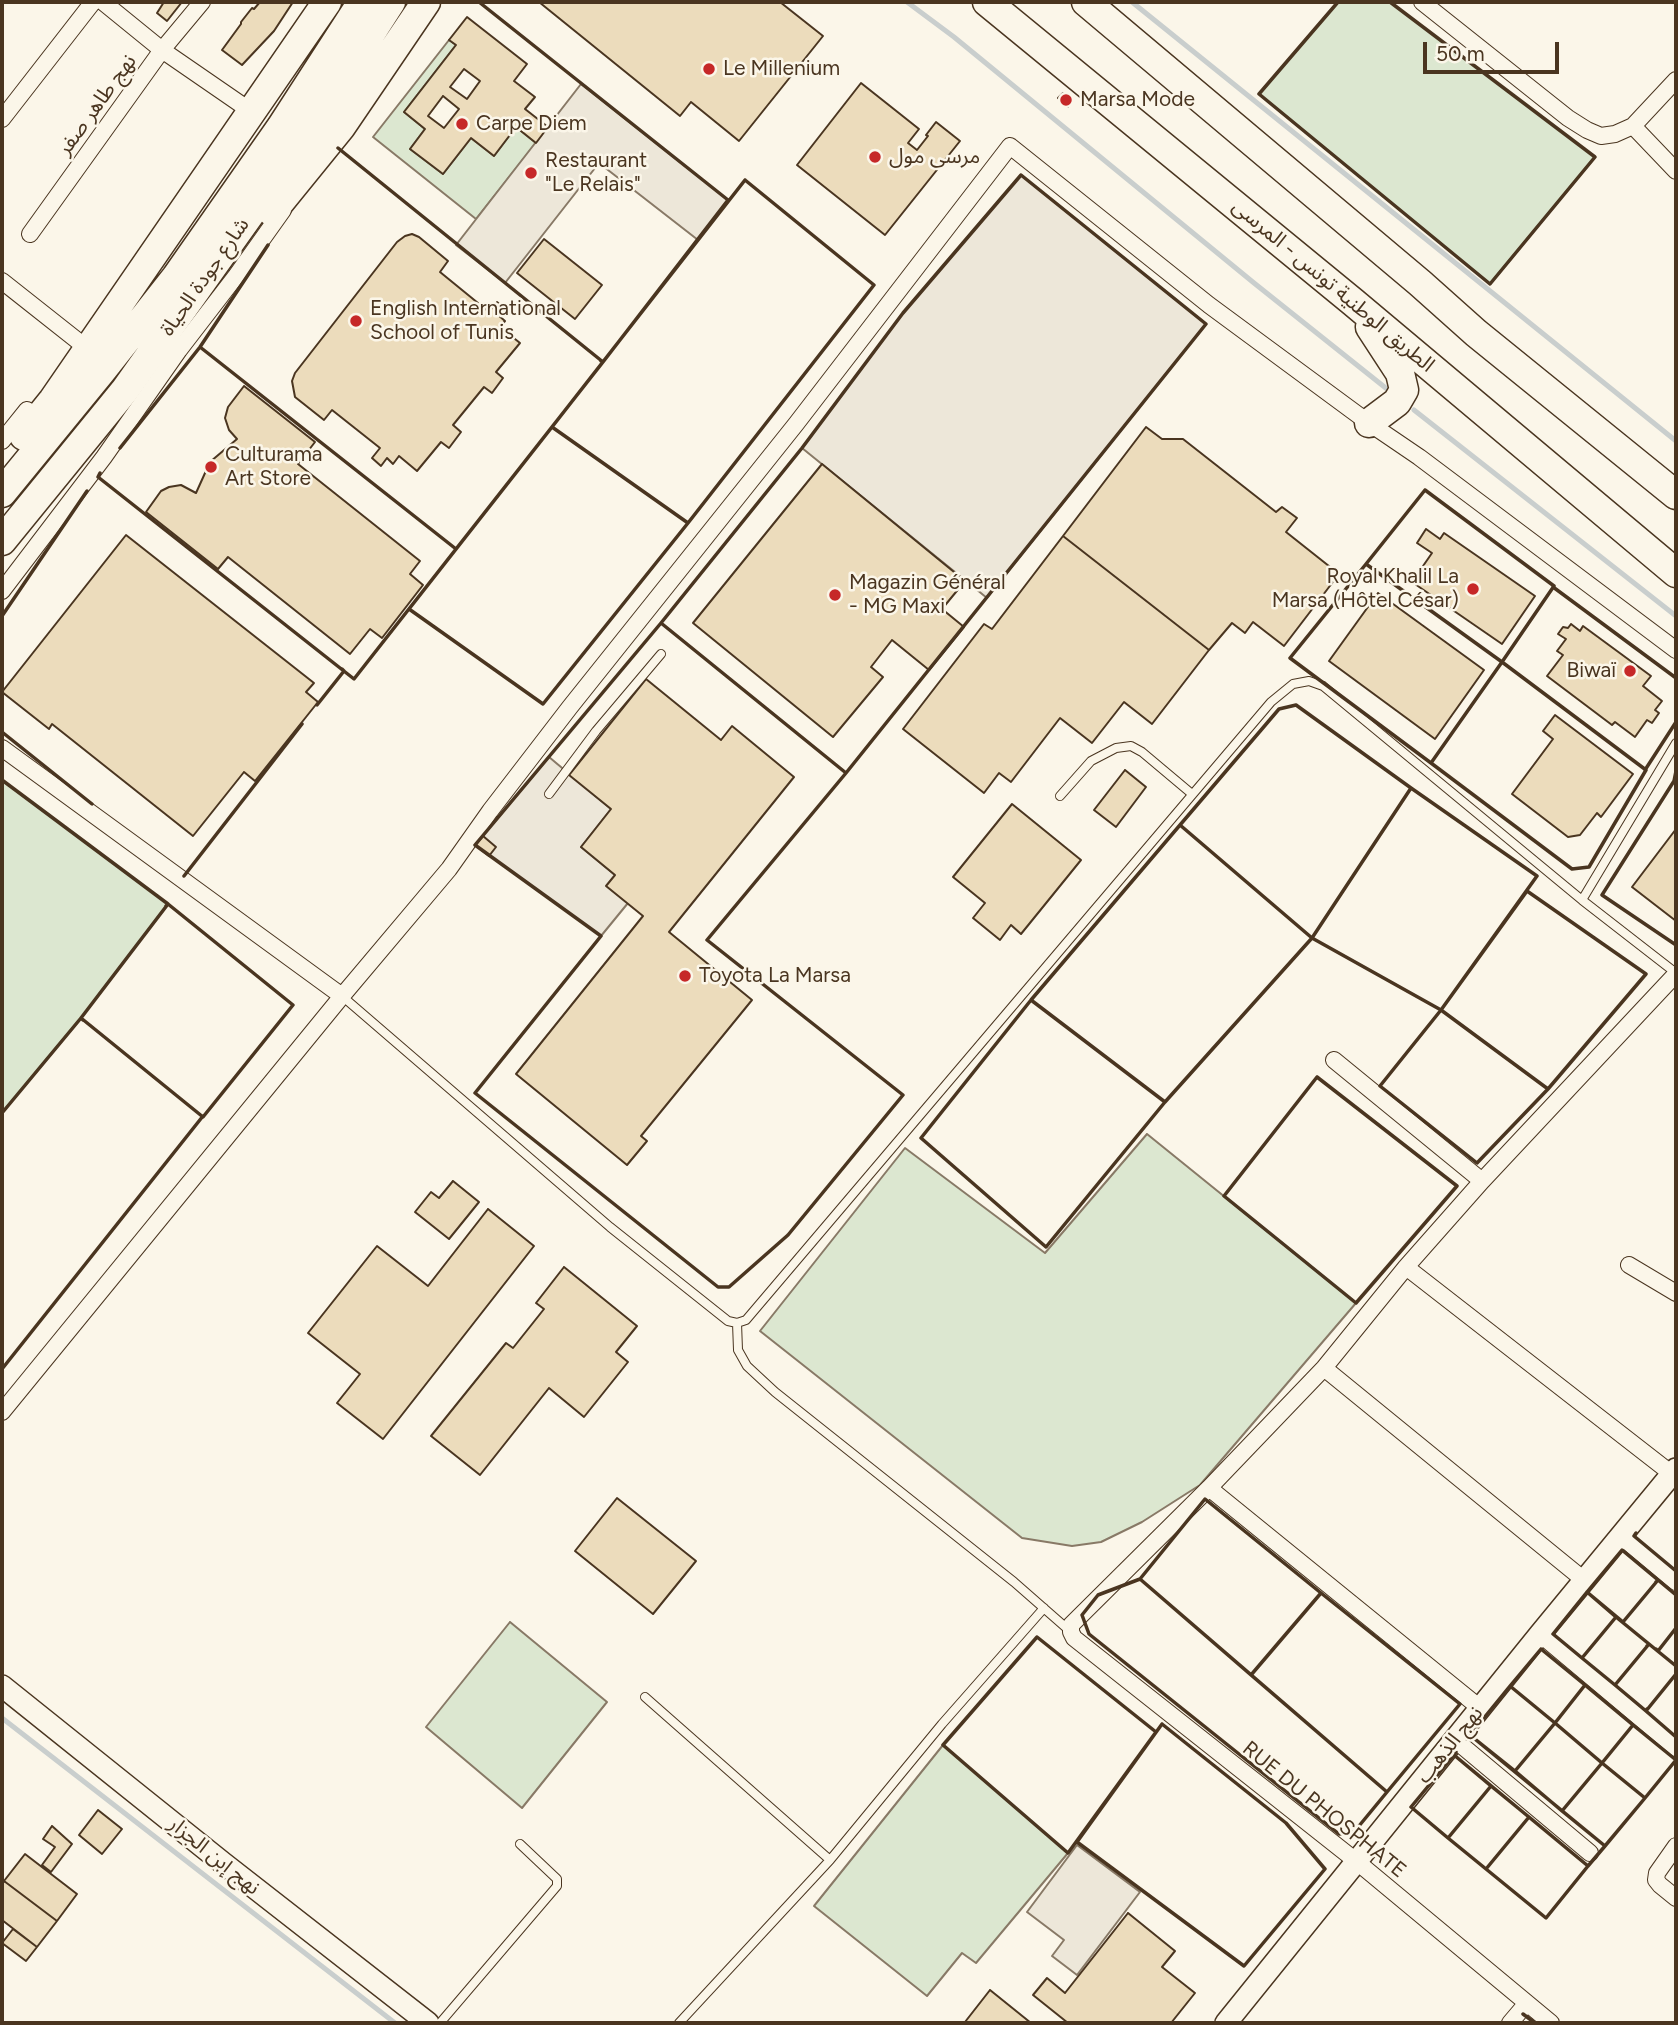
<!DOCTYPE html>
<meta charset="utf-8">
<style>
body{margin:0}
#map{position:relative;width:1678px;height:2025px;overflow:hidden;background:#fbf6e9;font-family:Figtree,sans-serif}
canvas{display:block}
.frame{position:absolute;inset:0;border:4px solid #4a3520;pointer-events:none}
.scale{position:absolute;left:1423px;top:42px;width:136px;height:32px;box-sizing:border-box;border:4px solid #4a3520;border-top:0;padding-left:9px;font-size:21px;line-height:24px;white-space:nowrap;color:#4a3520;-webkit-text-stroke:5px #fbf6e9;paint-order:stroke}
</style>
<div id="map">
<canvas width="1678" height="2025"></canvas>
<div class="frame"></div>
<div class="scale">50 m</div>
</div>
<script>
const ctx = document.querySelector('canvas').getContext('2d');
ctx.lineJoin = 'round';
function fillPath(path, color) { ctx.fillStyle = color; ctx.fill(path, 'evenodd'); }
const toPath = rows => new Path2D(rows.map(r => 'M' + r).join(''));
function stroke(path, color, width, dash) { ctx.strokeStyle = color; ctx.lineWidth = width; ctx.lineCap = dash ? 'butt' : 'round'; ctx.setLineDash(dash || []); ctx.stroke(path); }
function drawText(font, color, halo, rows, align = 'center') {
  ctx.font = font + ' Figtree,"Noto Sans Arabic",sans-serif'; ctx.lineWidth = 5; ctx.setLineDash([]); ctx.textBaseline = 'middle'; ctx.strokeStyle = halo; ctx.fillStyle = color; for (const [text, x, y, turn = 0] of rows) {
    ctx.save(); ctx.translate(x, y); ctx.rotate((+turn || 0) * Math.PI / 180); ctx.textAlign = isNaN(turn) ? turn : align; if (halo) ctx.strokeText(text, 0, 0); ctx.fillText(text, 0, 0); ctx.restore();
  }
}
const green = toPath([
 [1338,2,1390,2,1595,157,1490,284,1259,94,1338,2],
 [449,40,456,45,404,112,425,129,410,149,443,174,471,138,494,156,516,127,536,143,476,219,373,137,449,40],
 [2,780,168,904,81,1018,2,1113,2,780],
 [1147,1134,1356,1303,1200,1485,1142,1522,1101,1542,1072,1546,1022,1538,760,1331,905,1148,1045,1253,1147,1134],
 [510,1622,607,1702,522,1808,426,1727,510,1622],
 [943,1745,1068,1853,976,1963,962,1953,927,1996,814,1906,943,1745]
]);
fillPath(green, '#dce7d0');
stroke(green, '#887966', 2);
const parking = toPath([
 [581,84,728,200,698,240,599,163,505,283,456,245,581,84],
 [1021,175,1206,324,987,598,802,448,903,313,1021,175],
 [549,757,611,809,581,847,615,875,628,903,601,936,475,845,549,757],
 [1077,1845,1140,1892,1077,1975,1052,1956,1064,1940,1027,1912,1077,1845]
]);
fillPath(parking, '#ede7d9');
stroke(parking, '#887966', 2);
stroke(toPath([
 [907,2,954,37,1254,283,1392,393],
 [1132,2,1676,441],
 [1414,410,1676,616],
 [2,1718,395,2023]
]), '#c9cecd', 5);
const building = toPath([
 [164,2,182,2,167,21,157,13,164,2],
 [260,2,293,2,274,31,242,65,222,50,241,24,241,22,252,8,254,9,260,2],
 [539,2,780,2,823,36,739,141,691,102,680,116,539,2],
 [467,17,527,64,514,81,535,97,525,109,548,127,536,143,516,127,494,156,471,138,443,174,410,149,425,129,404,112,456,45,449,40,467,17],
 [464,69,480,81,467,99,450,87,464,69],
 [443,96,459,109,444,128,428,116,443,96],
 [861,83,919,129,908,143,917,150,928,136,926,135,936,122,960,141,885,235,797,165,861,83],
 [1063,93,1072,102,1068,107,1058,98,1063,93],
 [412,234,419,237,448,261,440,272,489,312,497,302,504,308,498,315,505,321,500,327,520,343,496,372,503,378,492,393,484,387,453,425,461,432,449,448,441,442,417,471,399,456,393,464,387,458,381,466,372,458,380,448,332,410,324,420,295,397,292,381,295,373,397,242,405,236,412,234],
 [544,239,602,285,575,319,517,273,544,239],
 [244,386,315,442,298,464,420,561,410,574,423,585,382,638,370,629,350,654,228,557,218,569,146,512,161,491,169,487,181,485,196,493,210,462,237,439,229,430,225,418,228,407,244,386],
 [1146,427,1162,439,1183,439,1276,512,1282,507,1297,518,1286,532,1339,574,1284,646,1253,622,1245,633,1232,623,1209,650,1063,536,1146,427],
 [822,464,965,581,942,609,964,627,929,670,892,640,871,667,883,677,833,737,693,623,822,464],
 [1426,529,1440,539,1444,533,1535,596,1502,644,1412,582,1432,553,1417,543,1426,529],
 [126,535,314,683,306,692,318,702,255,781,244,772,193,836,52,724,49,729,2,692,126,535],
 [1063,536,1209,650,1152,724,1124,702,1092,743,1060,718,1011,782,999,773,984,793,903,729,984,624,992,629,1063,536],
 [1378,593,1484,670,1435,739,1329,661,1378,593],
 [1571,624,1580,631,1583,626,1651,676,1643,686,1662,701,1655,710,1659,713,1652,723,1647,720,1635,737,1615,722,1612,725,1547,676,1563,655,1557,651,1566,639,1558,634,1563,627,1568,628,1571,624],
 [646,679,721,740,732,726,794,777,669,932,752,1000,641,1136,647,1141,627,1165,516,1074,643,916,606,886,615,875,581,847,611,809,569,775,646,679],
 [1555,715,1633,774,1601,817,1597,813,1580,835,1568,837,1512,794,1553,739,1543,731,1555,715],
 [1125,770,1146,787,1116,827,1094,810,1125,770],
 [1012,804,1081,860,1021,934,1011,925,1000,940,973,918,985,903,953,877,1012,804],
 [1676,829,1676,921,1632,887,1676,829],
 [483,836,496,847,489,856,475,845,483,836],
 [453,1181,479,1202,449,1239,415,1212,431,1192,439,1198,453,1181],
 [488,1209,534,1246,383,1439,337,1403,360,1374,308,1333,377,1246,428,1286,488,1209],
 [564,1267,637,1326,616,1352,628,1362,584,1417,549,1388,480,1475,431,1436,506,1343,513,1348,544,1309,536,1303,564,1267],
 [617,1498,696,1561,653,1614,575,1551,617,1498],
 [98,1810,122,1829,102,1854,79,1835,98,1810],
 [52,1826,72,1844,51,1872,42,1865,55,1847,43,1839,52,1826],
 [25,1854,77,1894,57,1921,4,1881,25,1854],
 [4,1881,57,1921,37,1947,2,1920,2,1885,4,1881],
 [1128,1913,1175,1951,1162,1967,1195,1993,1171,2023,1068,2023,1033,1995,1047,1978,1065,1993,1128,1913],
 [13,1929,37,1947,26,1961,2,1943,13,1929],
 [990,1990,1031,2023,966,2023,965,2022,990,1990]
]);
fillPath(building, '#ecdcbc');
stroke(building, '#4a3520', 2);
const service = toPath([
 [549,794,596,731,661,654],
 [1060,796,1091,761,1116,748,1131,746,1142,752,1192,794],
 [1582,900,1676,743],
 [342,996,610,1227,728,1321,737,1323,746,1320,1271,702,1293,684,1309,681,1323,686,1582,900,1676,973],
 [737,1323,738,1350,747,1366,775,1392,1014,1582,1071,1632],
 [645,1697,830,1860],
 [440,2023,557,1886,557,1879,520,1844],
 [679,2023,830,1860,942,1724,1044,1608]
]);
const minor = toPath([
 [103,2,162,50,252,112],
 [1422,2,1568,118,1587,130,1601,136,1615,134,1633,126,1676,80],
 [2,119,93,2],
 [1633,126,1676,171],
 [30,234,162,50,202,2],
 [2,281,88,349],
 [2,441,27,410],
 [2,591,104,457,179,350,236,276,283,210],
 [2,748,342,996],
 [1334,1060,1482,1181],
 [1629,1265,1676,1293],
 [1406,1267,1672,1474],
 [1324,1368,1584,1580],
 [2,1412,342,996,449,869,490,811,570,707,796,424,1010,146,1209,305,1369,423,1419,457,1676,650],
 [1209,1488,1480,1708],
 [1622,1537,1676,1582],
 [1540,1634,1676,1748],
 [1454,1739,1590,1853],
 [1676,1846,1657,1873,1656,1880,1660,1885,1676,1898],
 [1510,2023,1527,2003],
 [1551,2023,1356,1861,1074,1638,1071,1632,1071,1625,1209,1488,1324,1368,1406,1267,1482,1181,1676,974]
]);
const tertiary = toPath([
 [2,1686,223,1863,428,2023],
 [1226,2023,1540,1634,1676,1469]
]);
const trunk = toPath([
 [987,2,1353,302,1676,573],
 [1086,2,1420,283,1476,333,1676,495],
 [272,212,341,127,426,2],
 [1369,423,1397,402,1404,390,1400,373,1370,327],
 [24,436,53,400,327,2],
 [2,493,101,372,176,277,281,127,362,2],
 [2,541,125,390,298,147,391,2]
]);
stroke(service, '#4a3520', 10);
stroke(minor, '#4a3520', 18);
stroke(tertiary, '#4a3520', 24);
stroke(trunk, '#4a3520', 31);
stroke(service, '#fbf6e9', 8);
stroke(minor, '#fbf6e9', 16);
stroke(tertiary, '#fbf6e9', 21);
stroke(trunk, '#fbf6e9', 28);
stroke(toPath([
 [479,2,728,200,603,362,601,361],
 [1338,2,1259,94,1490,284,1595,157,1390,2],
 [1021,175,1206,324,846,773,661,623,802,448,903,313,1021,175],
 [745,180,874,285,688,523,552,427,745,180],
 [200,347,456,549,603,362,338,148],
 [552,427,688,523,543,704,409,609,552,427],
 [120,448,200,347,268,245],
 [100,473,98,477,354,679,456,549,200,347],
 [1425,490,1554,586,1502,662,1366,564,1425,490],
 [1366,564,1502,662,1431,763,1290,658,1366,564],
 [1553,587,1676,678],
 [2,616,87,491],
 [661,623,846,773,707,940,903,1095,788,1235,729,1287,718,1287,475,1093,601,936,475,845,661,623],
 [1502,662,1646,770,1589,867,1572,869,1431,763,1502,662],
 [317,705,344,671,342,669],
 [1296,705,1411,788,1312,938,1180,825,1279,709,1296,705],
 [2,732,92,804],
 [1645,770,1676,722],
 [1676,771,1674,781,1602,895,1676,945],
 [2,780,168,904,166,906],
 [1411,788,1537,876,1441,1010,1312,938,1411,788],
 [1180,825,1312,938,1165,1102,1031,1000,1180,825],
 [184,876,302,724],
 [168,904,293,1005,203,1117,81,1018,168,904],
 [1031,1000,1165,1102,1046,1247,921,1138,1031,1000],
 [1317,1077,1457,1186,1356,1303,1224,1196,1317,1077],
 [1548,1089,1441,1010,1527,891,1646,974,1548,1089,1477,1163,1380,1086,1441,1010,1548,1089],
 [2,1113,81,1018,83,1020],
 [2,1369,203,1116],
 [1205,1499,1321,1593,1251,1675,1140,1579,1205,1499],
 [1636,1533,1634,1536,1676,1571],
 [1622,1550,1658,1580,1623,1622,1587,1592,1622,1550],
 [1140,1579,1387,1792,1354,1832,1339,1834,1089,1634,1082,1615,1098,1595,1140,1579],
 [1656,1582,1658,1580,1676,1595],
 [1587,1592,1616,1617,1582,1658,1553,1634,1587,1592],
 [1321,1593,1460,1704,1387,1792,1251,1675,1321,1593],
 [1616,1617,1649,1644,1615,1685,1582,1658,1616,1617],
 [1037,1637,1156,1732,1068,1853,943,1745,1037,1637],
 [1647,1646,1649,1644,1676,1666],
 [1541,1649,1585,1685,1555,1723,1510,1686,1541,1649],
 [1656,1649,1658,1651,1676,1628],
 [1616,1684,1615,1685,1646,1711,1676,1674],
 [1585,1685,1633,1725,1602,1763,1555,1723,1585,1685],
 [1510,1686,1555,1723,1515,1771,1470,1735,1510,1686],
 [1647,1709,1646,1711,1676,1737],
 [1555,1723,1602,1763,1562,1811,1515,1771,1555,1723],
 [1162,1724,1286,1823,1325,1869,1244,1966,1077,1842,1162,1724],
 [1633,1725,1676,1760,1645,1798,1602,1763,1633,1725],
 [1467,1739,1470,1735,1605,1846],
 [1456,1752,1454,1755,1588,1866,1605,1846,1645,1798,1602,1763,1562,1811,1605,1846],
 [1454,1755,1491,1786,1448,1838,1411,1807,1454,1755],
 [1491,1786,1529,1817,1486,1869,1448,1838,1491,1786],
 [1529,1817,1588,1866,1546,1918,1486,1869,1529,1817],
 [1523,2014,1535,2023]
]), '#4a3520', 3.5);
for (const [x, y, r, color] of [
 [709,69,7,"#c62828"],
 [1066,100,7,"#c62828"],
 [462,124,7,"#c62828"],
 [875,157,7,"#c62828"],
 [531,173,7,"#c62828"],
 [356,321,7,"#c62828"],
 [211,467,7,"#c62828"],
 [1473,589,7,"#c62828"],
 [835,595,7,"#c62828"],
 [1630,671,7,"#c62828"],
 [685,976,7,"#c62828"]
]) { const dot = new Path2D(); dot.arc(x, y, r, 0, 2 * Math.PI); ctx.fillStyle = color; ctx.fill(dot); stroke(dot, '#fbf6e9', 2.5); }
drawText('21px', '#4a3520', '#fbf6e9', [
 ["Le Millenium",723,69],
 ["Marsa Mode",1080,100],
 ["Carpe Diem",476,124],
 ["مرسى مول",889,157],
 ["Restaurant",545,161],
 ["\"Le Relais\"",545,185],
 ["English International",370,309],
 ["School of Tunis",370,333],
 ["Culturama",225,455],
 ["Art Store",225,479],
 ["Royal Khalil La",1459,577,"right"],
 ["Marsa (Hôtel César)",1459,601,"right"],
 ["Magazin Général",849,583],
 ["- MG Maxi",849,607],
 ["Biwaï",1616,671,"right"],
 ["Toyota La Marsa",699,976]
], 'left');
drawText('21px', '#4a3520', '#fbf6e9', [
 ["نهج طاهر صفر",97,105,-54],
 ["شارع جودة الحياة",205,277,-55],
 ["الطريق الوطنية تونس - المرسى",1333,286,40],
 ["نهج الذهب",1450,1745,-51],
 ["RUE DU PHOSPHATE",1324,1810,39],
 ["نهج إبن الجزار",214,1856,39]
]);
</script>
